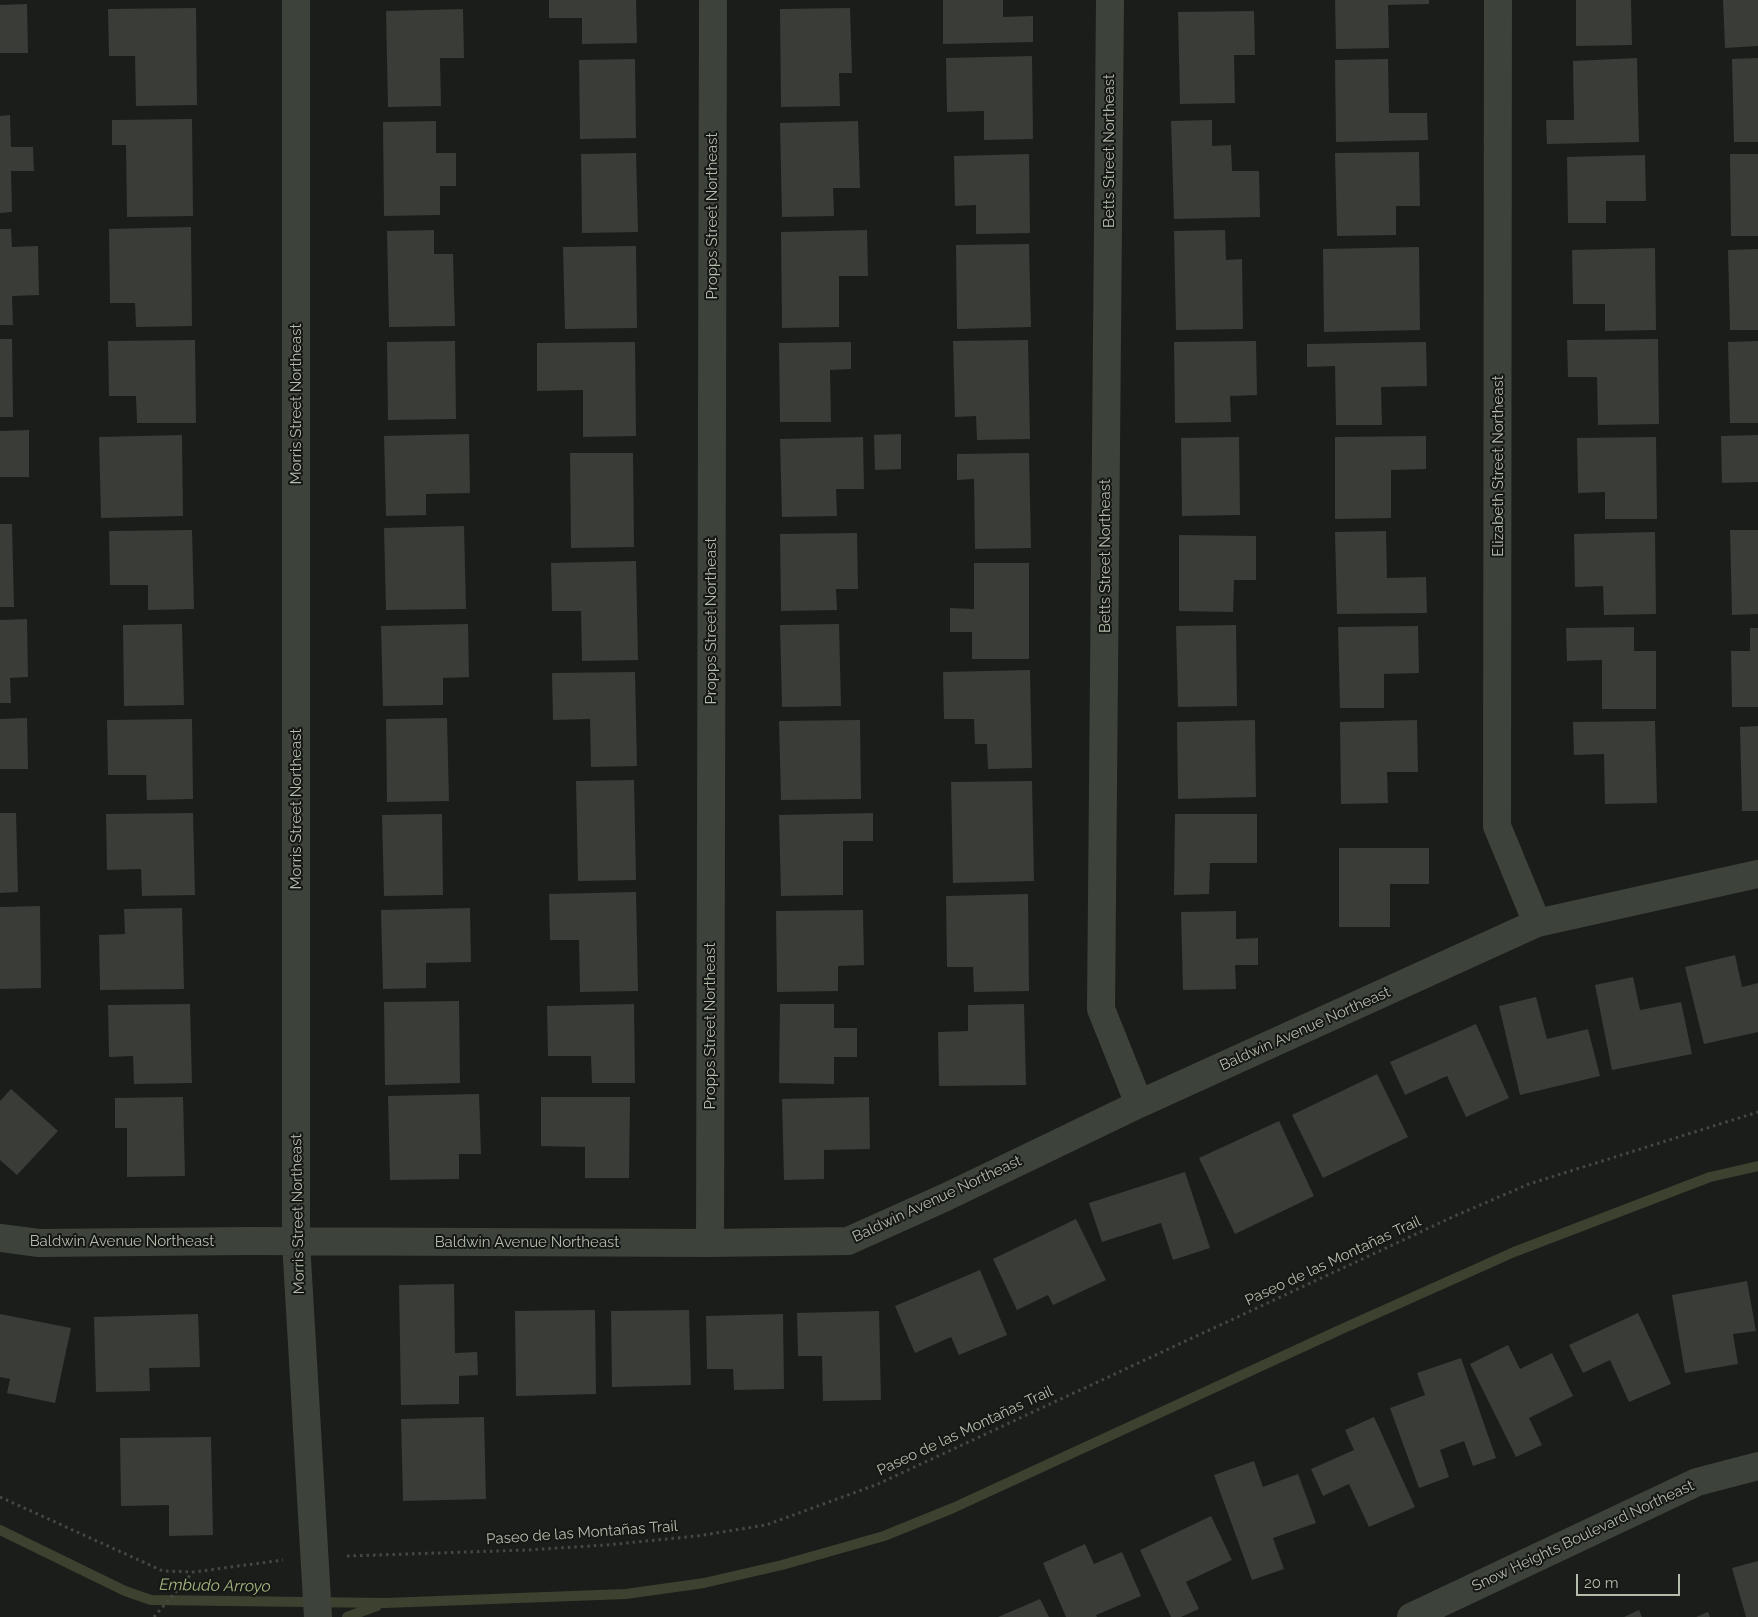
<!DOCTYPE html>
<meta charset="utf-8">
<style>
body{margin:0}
#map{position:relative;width:1758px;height:1617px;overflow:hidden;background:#1b1d1a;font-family:Raleway,sans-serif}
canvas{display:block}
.scale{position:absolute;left:1576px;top:1574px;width:104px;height:22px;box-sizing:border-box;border:2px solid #b4bdac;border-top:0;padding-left:6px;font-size:15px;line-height:18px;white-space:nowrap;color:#b4bdac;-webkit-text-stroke:4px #161815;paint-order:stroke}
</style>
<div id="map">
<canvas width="1758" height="1617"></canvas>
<div class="scale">20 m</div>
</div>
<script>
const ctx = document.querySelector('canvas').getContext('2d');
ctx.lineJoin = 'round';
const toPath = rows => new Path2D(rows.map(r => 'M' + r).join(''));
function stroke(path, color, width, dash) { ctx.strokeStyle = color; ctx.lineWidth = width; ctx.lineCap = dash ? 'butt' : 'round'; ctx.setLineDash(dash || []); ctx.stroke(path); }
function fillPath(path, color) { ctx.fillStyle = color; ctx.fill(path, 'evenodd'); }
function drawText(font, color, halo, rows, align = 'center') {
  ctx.font = font + ' Raleway,sans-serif'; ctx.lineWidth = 4; ctx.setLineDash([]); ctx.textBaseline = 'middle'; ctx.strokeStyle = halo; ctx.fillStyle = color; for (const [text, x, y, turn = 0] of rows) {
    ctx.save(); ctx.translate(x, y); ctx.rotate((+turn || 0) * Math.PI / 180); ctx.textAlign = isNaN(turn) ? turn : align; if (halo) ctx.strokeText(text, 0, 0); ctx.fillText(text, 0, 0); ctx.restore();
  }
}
stroke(toPath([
 [0,1530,125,1591,151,1600,385,1603,626,1594,704,1583,782,1565,884,1536,953,1508,1344,1328,1514,1252,1710,1177,1758,1166],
 [347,1617,377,1606]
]), '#3c422f', 10);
fillPath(toPath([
 [549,0,636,0,637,43,582,44,582,18,549,18],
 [943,0,1003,0,1003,17,1033,16,1033,42,943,44],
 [1335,0,1429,0,1429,4,1388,5,1389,48,1336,49],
 [1576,0,1631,0,1632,45,1576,46],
 [1723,0,1758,0,1758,46,1725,48],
 [27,4,28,53,0,53,0,5],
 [196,8,197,105,136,106,135,56,109,56,108,9],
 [850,8,852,73,839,73,840,106,781,107,780,9],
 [463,9,464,58,440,58,441,106,388,107,386,11],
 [1254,11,1255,55,1234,55,1235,103,1180,104,1178,12],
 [1032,56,1033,139,984,140,984,111,947,112,946,58],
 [1637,58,1639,142,1547,144,1546,120,1574,120,1573,61],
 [1758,58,1758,142,1734,142,1732,59],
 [635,59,636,138,580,139,579,60],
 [1388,59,1389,113,1427,113,1428,140,1336,142,1335,60],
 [10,115,11,147,33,147,34,171,11,171,12,212,0,213,0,116],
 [192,119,193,216,127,217,126,145,112,145,112,120],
 [1212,120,1212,146,1231,145,1232,171,1259,171,1260,217,1174,219,1171,121],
 [436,121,436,153,456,153,456,186,440,186,440,215,384,216,383,122],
 [858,121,860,188,833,188,834,216,782,217,780,123],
 [1419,152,1420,206,1396,206,1396,235,1337,236,1335,153],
 [636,153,638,232,582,233,581,154],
 [1029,154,1030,233,976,234,976,205,955,206,954,156],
 [1730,154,1758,154,1758,236,1731,236],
 [1645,155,1646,201,1606,201,1606,223,1568,223,1567,157],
 [191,227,192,326,136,327,135,303,110,303,109,229],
 [0,229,11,229,12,247,38,246,39,295,12,296,13,325,0,325],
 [434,230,434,254,453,254,455,326,389,327,387,231],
 [867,230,868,276,839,276,839,327,782,328,781,232],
 [1225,230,1226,260,1242,259,1243,329,1176,330,1174,231],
 [1029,244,1031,327,957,329,956,245],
 [636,246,637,328,565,329,563,247],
 [1419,247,1420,330,1324,332,1323,249],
 [1655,248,1656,330,1605,331,1605,304,1573,304,1572,250],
 [1758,249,1758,330,1730,330,1728,250],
 [0,339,12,339,13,417,0,417],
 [1658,339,1659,424,1598,425,1597,377,1568,377,1567,340],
 [195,340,196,423,137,423,136,396,109,396,108,341],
 [1028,340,1030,439,977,440,976,416,955,417,953,341],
 [455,341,456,419,388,420,387,342],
 [1256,341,1257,395,1230,396,1231,422,1175,423,1174,342],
 [1758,341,1758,423,1730,423,1728,342],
 [635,342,636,436,583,437,583,390,537,391,537,343],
 [851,342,851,369,830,370,831,422,780,422,779,343],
 [1426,342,1427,386,1381,387,1382,425,1336,425,1335,366,1307,367,1307,344],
 [29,430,29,477,0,477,0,431],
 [469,434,470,493,426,494,426,515,386,516,384,436],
 [901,434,901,469,875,470,874,435],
 [182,435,183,516,101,518,99,437],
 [1758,435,1758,482,1722,483,1721,436],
 [1426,436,1426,469,1391,470,1391,518,1335,519,1335,437],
 [863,437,864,489,836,489,837,516,782,517,780,439],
 [1239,437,1240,515,1182,516,1181,438],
 [1656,437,1657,519,1605,519,1605,492,1578,493,1577,438],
 [570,453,633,453,634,547,571,548],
 [1029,453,1031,548,975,549,974,479,957,480,957,454],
 [0,524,12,524,14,607,0,607],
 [464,526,466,609,386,610,384,528],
 [192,530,194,609,148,610,148,585,110,585,109,531],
 [1730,530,1758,530,1758,614,1732,615],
 [1386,531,1387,578,1426,577,1427,613,1337,614,1335,532],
 [1655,532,1656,614,1604,615,1603,586,1575,587,1574,534],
 [857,533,858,589,836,589,837,610,781,611,780,534],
 [1179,535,1256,536,1256,580,1234,580,1233,612,1179,611],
 [636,561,638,660,582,661,581,611,552,611,551,563],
 [974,563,1029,563,1029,659,972,659,972,632,950,632,950,608,974,609],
 [27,619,28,677,10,678,11,703,0,703,0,620],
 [182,624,184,705,124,706,123,625],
 [468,624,469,677,443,678,443,705,383,706,381,626],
 [839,624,841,706,782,707,780,625],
 [1236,625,1237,706,1178,707,1176,626],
 [1418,626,1419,673,1384,674,1384,708,1340,708,1338,627],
 [1634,627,1634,651,1656,651,1656,709,1602,709,1602,660,1567,661,1566,628],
 [1750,628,1758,628,1758,707,1732,707,1731,651,1750,651],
 [1030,670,1032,768,988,769,987,744,975,744,974,719,944,719,943,672],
 [635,672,637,766,591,767,590,719,553,720,552,673],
 [27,718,28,769,0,769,0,719],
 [447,718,449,801,387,802,386,719],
 [192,719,193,799,147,800,146,775,108,775,107,720],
 [860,720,861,799,781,800,779,721],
 [1255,720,1256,797,1178,799,1177,722],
 [1417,720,1418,772,1387,772,1388,803,1341,804,1340,722],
 [1655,721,1657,803,1605,804,1604,754,1574,755,1573,722],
 [1758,726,1758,811,1742,811,1740,727],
 [634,780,636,880,578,881,576,781],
 [1032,781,1034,881,953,883,951,782],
 [0,813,16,813,18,892,0,893],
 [193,813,195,895,142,896,141,869,107,870,106,814],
 [873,813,873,841,843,841,843,895,781,896,779,815],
 [442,814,443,895,384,896,382,815],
 [1175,814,1257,814,1257,863,1210,863,1209,894,1174,895],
 [1339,848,1429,848,1429,884,1390,884,1390,927,1339,927],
 [636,892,638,991,580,992,579,940,550,940,549,894],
 [1028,894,1029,991,974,992,973,967,947,967,946,896],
 [40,906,41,988,0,989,0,907],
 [182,908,184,989,100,990,99,935,125,934,124,909],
 [470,908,471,962,426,963,426,988,383,989,381,910],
 [863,910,864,965,838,966,838,991,777,992,776,911],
 [1236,911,1236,939,1258,938,1258,965,1235,965,1236,989,1183,990,1181,912],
 [1735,955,1742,987,1758,983,1758,1032,1704,1044,1685,967],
 [1633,977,1640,1010,1681,1002,1692,1054,1612,1070,1595,985],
 [1536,997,1547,1039,1588,1029,1600,1076,1520,1095,1499,1006],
 [459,1001,460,1083,385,1085,384,1002],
 [190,1004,192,1083,134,1084,133,1056,109,1057,108,1005],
 [634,1004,635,1083,592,1083,591,1056,548,1056,547,1006],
 [780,1004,834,1004,834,1028,857,1028,857,1057,834,1057,834,1084,779,1083],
 [1024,1004,1026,1085,939,1086,938,1032,968,1031,968,1005],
 [1476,1024,1509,1098,1466,1117,1447,1076,1405,1095,1390,1062],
 [1377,1074,1408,1137,1323,1178,1292,1115],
 [11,1089,58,1131,17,1175,0,1160,0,1101],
 [479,1094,481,1154,459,1154,459,1179,390,1180,388,1096],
 [183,1097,185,1176,127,1177,127,1128,115,1128,115,1098],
 [541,1097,630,1097,629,1178,585,1178,585,1147,541,1146],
 [869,1097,870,1149,824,1150,824,1179,784,1180,782,1099],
 [1279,1121,1314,1196,1235,1234,1199,1158],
 [1185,1172,1210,1248,1173,1260,1161,1223,1102,1242,1089,1203],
 [1076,1219,1106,1280,1053,1305,1048,1295,1017,1310,993,1259],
 [980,1270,1007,1335,959,1355,951,1337,915,1353,895,1306],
 [1747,1281,1756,1331,1733,1334,1738,1364,1685,1373,1672,1295],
 [454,1284,455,1353,477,1352,478,1375,459,1376,459,1404,401,1405,399,1285],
 [595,1310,596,1394,516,1396,515,1311],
 [689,1310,691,1385,612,1387,611,1311],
 [879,1311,881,1400,823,1401,822,1356,798,1356,797,1313],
 [1638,1313,1671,1384,1629,1402,1610,1360,1583,1373,1569,1345],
 [0,1314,71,1328,55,1403,7,1393,10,1379,0,1377],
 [198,1314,200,1367,149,1368,150,1391,96,1392,94,1317],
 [783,1314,784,1389,734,1390,733,1369,707,1369,706,1316],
 [1508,1345,1520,1369,1552,1353,1573,1396,1529,1418,1542,1445,1516,1457,1470,1364],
 [1461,1358,1496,1458,1473,1466,1464,1441,1440,1450,1449,1477,1419,1488,1390,1408,1425,1395,1417,1373],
 [484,1417,486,1499,403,1501,401,1419],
 [1374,1417,1415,1507,1369,1527,1349,1484,1323,1496,1311,1469,1354,1450,1345,1430],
 [211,1437,213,1535,169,1536,169,1505,121,1506,120,1438],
 [1254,1461,1263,1487,1298,1474,1316,1523,1273,1538,1284,1569,1252,1580,1214,1475],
 [1211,1516,1232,1560,1186,1582,1199,1609,1181,1617,1171,1617,1140,1550],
 [1085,1544,1094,1564,1122,1552,1141,1596,1096,1615,1097,1617,1066,1617,1043,1563],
 [1758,1561,1758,1617,1746,1617,1732,1568],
 [1040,1599,1049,1617,998,1617],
 [1639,1610,1642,1617,1624,1617],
 [1708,1612,1710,1617,1696,1617]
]), '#393c37');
stroke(toPath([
 [0,1497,163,1571,194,1572,283,1560],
 [347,1556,527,1550,606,1545,697,1536,766,1525,878,1484,1457,1215,1529,1184,1758,1112],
 [154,1617,193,1572]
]), '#444941', 3, [2.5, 4]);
stroke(toPath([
 [296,0,296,1242,318,1617],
 [1110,0,1101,1009,1139,1104],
 [1498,0,1497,826,1537,923],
 [0,1238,39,1243,249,1241,710,1243,848,1241,946,1197,1139,1104,1537,923,1758,874],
 [710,1243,713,0],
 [1411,1617,1697,1482,1758,1466]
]), '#3d423b', 28);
drawText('15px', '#b4bdac', '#161815', [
 ["Betts Street Northeast",1109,151,-90],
 ["Propps Street Northeast",712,216,-90],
 ["Morris Street Northeast",296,404,-90],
 ["Elizabeth Street Northeast",1498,466,-90],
 ["Betts Street Northeast",1105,556,-90],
 ["Propps Street Northeast",711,621,-90],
 ["Morris Street Northeast",296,809,-90],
 ["Propps Street Northeast",710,1026,-90],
 ["Baldwin Avenue Northeast",1305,1029,-24],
 ["Baldwin Avenue Northeast",937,1199,-25],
 ["Morris Street Northeast",298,1214,-91],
 ["Baldwin Avenue Northeast",122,1241],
 ["Baldwin Avenue Northeast",527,1242],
 ["Paseo de las Montañas Trail",1333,1261,-25],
 ["Paseo de las Montañas Trail",965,1431,-25],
 ["Paseo de las Montañas Trail",582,1533,-4],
 ["Snow Heights Boulevard Northeast",1583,1536,-25]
]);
drawText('italic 16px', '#a7b982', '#161815', [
 ["Embudo Arroyo",215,1586,1]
]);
</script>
